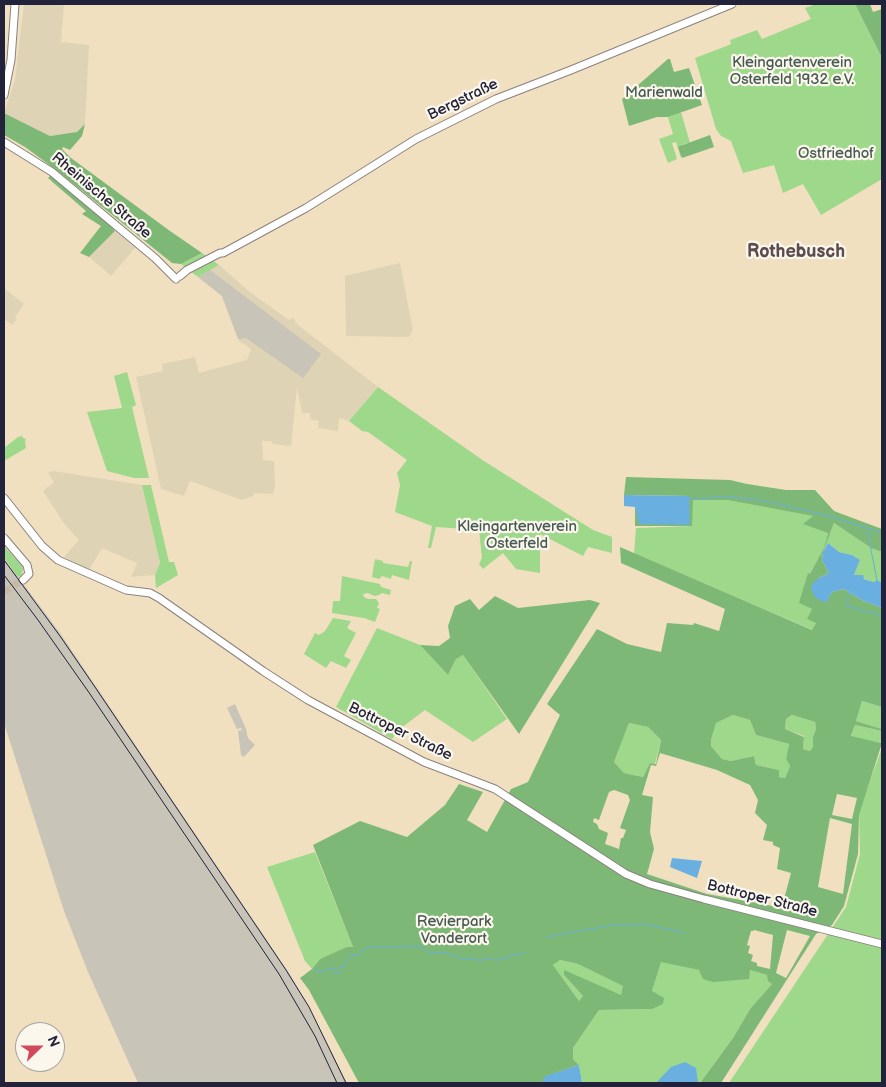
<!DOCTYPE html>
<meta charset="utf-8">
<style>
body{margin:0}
#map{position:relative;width:886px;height:1087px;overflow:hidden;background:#f0e0c0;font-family:"Balsamiq Sans",sans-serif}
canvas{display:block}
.frame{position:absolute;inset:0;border:5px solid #22223b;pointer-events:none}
.north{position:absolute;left:15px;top:1022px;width:50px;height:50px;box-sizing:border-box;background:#fbf7ec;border:1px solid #a4a2a5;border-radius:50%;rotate:68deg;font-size:14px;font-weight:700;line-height:20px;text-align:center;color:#22223b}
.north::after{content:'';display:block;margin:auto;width:18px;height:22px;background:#d1495b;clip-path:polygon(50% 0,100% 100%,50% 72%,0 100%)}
</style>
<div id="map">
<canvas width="886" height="1087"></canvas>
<div class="frame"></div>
<div class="north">N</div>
</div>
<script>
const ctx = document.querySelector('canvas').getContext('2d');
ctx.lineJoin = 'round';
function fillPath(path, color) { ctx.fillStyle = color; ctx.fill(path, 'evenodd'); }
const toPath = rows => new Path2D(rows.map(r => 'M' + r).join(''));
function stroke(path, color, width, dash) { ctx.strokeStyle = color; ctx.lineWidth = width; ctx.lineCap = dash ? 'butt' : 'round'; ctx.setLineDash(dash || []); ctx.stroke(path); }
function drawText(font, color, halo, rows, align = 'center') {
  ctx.font = font + ' "Balsamiq Sans",sans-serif'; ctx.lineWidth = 4.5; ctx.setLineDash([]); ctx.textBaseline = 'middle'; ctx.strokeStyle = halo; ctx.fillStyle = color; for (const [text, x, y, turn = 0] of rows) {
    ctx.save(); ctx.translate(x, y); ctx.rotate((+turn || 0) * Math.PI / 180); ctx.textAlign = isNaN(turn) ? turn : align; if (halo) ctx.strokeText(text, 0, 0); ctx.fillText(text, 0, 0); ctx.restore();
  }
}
fillPath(toPath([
 [24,4,64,5,61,42,89,45,85,124,77,132,50,136,4,113,15,80],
 [115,231,135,248,111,276,89,257],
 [400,263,413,330,409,337,346,336,345,276],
 [219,265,251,293,289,320,293,318,298,325,378,387,349,421,339,418,338,431,318,428,319,421,310,419,310,413,302,413,297,387,291,446,273,444,271,441,262,441,263,460,274,461,275,485,273,494,254,493,253,496,242,500,190,481,184,496,161,489,136,377,163,371,162,364,195,357,199,373,247,360,251,349,239,341,222,296,198,277],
 [4,288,24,304,15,317,17,319,12,325,4,319],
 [53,471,142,485,160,563,155,575,131,577,137,563,102,548,89,570,64,557,79,540,63,522,43,491,54,482,48,473]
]), '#ded3b5');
fillPath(toPath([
 [210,270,321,354,303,378,246,338,238,339,222,296,198,277],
 [4,558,60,633,289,973,308,1005,347,1083,138,1083,88,972,64,911,4,723],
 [235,704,246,729,248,738,255,745,244,757,241,755,238,731,242,730,241,728,237,729,227,708]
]), '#c8c4b8');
fillPath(toPath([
 [816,4,855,4,882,58,882,179,821,215,803,184,783,193,774,165,743,173,731,141,721,136,716,129,695,58,724,47,731,44,730,40,757,30,762,39,811,19,805,8],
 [681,112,690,143,683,144,681,158,676,142,672,143,677,159,668,163,659,139,673,134,668,117],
 [202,253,219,265,198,277,181,264],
 [127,372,136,405,132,407,149,478,134,478,107,471,87,412,122,408,114,376],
 [378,387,484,461,593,530,612,537,612,553,588,547,583,556,540,534,540,573,516,569,503,553,483,569,479,564,482,558,479,530,436,527,431,548,428,548,432,526,395,512,400,485,397,473,407,460,368,432,362,431,349,421],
 [22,436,24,439,26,438,25,442,26,448,4,461,4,448,18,437],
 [142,485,151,485,169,562,174,562,178,575,156,588,155,575,160,563],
 [692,500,727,500,814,516,804,524,828,532,825,546,834,523,871,548,882,552,882,583,877,581,874,582,854,575,860,560,852,555,839,552,828,543,810,574,800,603,812,609,816,623,813,630,634,554,636,528,692,526],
 [4,546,22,566,23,569,21,577,17,576,4,558],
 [375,559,383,561,383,563,408,567,410,561,412,561,409,580,392,575,391,579,382,576,379,579,372,577],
 [342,576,380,584,381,587,391,590,390,595,382,593,379,595,374,596,368,593,363,594,364,597,368,599,376,599,379,603,377,608,380,609,375,622,364,618,332,613,333,601,340,601],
 [333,618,351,621,347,628,356,633,344,656,351,660,346,668,331,661,326,668,304,654,315,633,319,635,325,631],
 [377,628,420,645,448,675,456,659,463,655,507,719,473,742,425,710,401,728,392,739,336,707],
 [862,701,882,707,882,729,856,721],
 [733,715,750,720,756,735,789,744,786,759,790,766,785,778,779,777,779,770,756,765,754,756,731,761,722,759,711,746,711,740,716,723],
 [792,715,815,722,816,729,813,737,813,747,810,751,803,749,804,736,785,729,786,719],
 [629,723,648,727,661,740,655,764,650,763,643,777,624,773,614,762],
 [855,725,882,731,881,743,851,737],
 [882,748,882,1083,729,1083,846,907,860,854,859,811],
 [315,852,353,947,320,959,312,969,305,961,267,867],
 [560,960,578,964,624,986,621,995,564,975,583,996,579,1001,553,965],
 [661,961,699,970,750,970,767,975,772,984,750,1009,733,1038,700,1083,582,1083,579,1065,573,1059,573,1048,599,1010,652,1009,652,991]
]), '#9ed88b');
fillPath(toPath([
 [855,4,870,4,873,12,882,9,882,58],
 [668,59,670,59,674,72,689,68,702,105,668,117,657,117,629,126,622,99],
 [4,113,50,136,77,132,85,124,82,136,70,150,63,147,62,149,71,158,170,231,202,253,181,264,172,263,55,169,25,147,4,135],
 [710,135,714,147,682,158,678,147,680,146],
 [51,175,110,225,115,231,89,257,80,253,101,226,82,214,86,211,48,178],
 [626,477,730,480,747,484,786,490,815,490,834,511,882,529,882,552,871,548,834,523,823,552,822,560,829,573,819,578,825,603,832,592,844,589,862,600,882,608,882,707,862,701,856,721,882,729,882,731,855,725,851,736,881,743,882,738,882,743,859,815,858,854,844,906,832,925,816,934,721,1083,700,1083,733,1038,750,1009,772,984,768,981,767,975,750,970,749,979,713,982,703,979,699,970,661,962,652,991,664,998,663,1004,652,1009,599,1010,573,1048,573,1059,579,1065,547,1076,541,1083,359,1083,309,990,300,978,312,969,320,959,347,947,353,947,313,845,360,821,407,837,445,805,459,784,483,792,467,820,487,832,511,789,528,782,560,715,547,704,597,629,627,644,661,652,667,623,693,625,694,623,719,631,725,609,621,563,620,547,812,630,816,623,807,619,812,609,799,603,808,573,810,574,824,548,828,533,803,524,813,516,727,500,693,500,692,526,635,526,635,507,689,496,624,495],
 [733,715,750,720,756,735,789,744,786,759,790,766,785,778,779,777,779,770,756,765,754,756,731,761,722,759,711,746,711,740,716,723],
 [792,715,815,722,816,729,813,737,813,747,810,751,803,749,804,737,785,729,786,719],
 [629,723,648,727,661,740,656,764,650,763,643,777,624,773,614,762],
 [660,753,717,770,750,785,758,800,755,813,767,825,763,840,773,842,773,845,780,848,777,869,791,873,783,903,801,907,799,913,764,904,707,894,647,874,654,849,650,832,653,797,642,795,651,765,656,766],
 [614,790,628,795,630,800,620,828,626,830,623,838,621,838,619,849,605,844,608,833,599,829,597,824,593,822,594,818,599,820,609,792],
 [837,794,857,798,852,819,832,815],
 [830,818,852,824,843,894,818,887],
 [754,930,773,935,770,969,757,966,757,963,751,961,753,955,748,953,750,946,747,945,751,931,753,931],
 [787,930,810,936,786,978,776,973],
 [560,960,578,964,623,986,621,995,564,970,564,975,583,996,579,1001,553,965],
 [495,596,518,608,590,600,600,603,519,734,463,655,456,659,448,675,420,645,439,646,450,638,448,626,455,606,470,599,479,610]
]), '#7eb877');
fillPath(toPath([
 [624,495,689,496,690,525,639,524,635,507,624,506],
 [828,543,839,552,852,555,860,560,854,575,863,575,864,579,874,582,877,580,882,583,882,608,862,600,844,589,832,592,826,603,816,598,811,590,812,584,819,578,829,573,822,560,823,552],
 [672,858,702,861,697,878,670,867],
 [685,1062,696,1068,698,1083,656,1083,671,1067],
 [579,1065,582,1083,541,1083,546,1076]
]), '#69afdf');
stroke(toPath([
 [688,499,730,497,766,501,829,516,882,533],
 [867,530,877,580],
 [849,592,847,606,882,616],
 [547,937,613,925,645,924,685,933],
 [314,969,321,972,333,968,335,973,340,973,340,967,345,966,345,962,351,955,358,956,366,948,373,947,420,946,430,954,443,952,462,959,476,959,480,961,484,959,498,960,510,957,513,954,517,955,525,953]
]), '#69afdf', 1);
stroke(toPath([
 [4,592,23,580]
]), '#c7baa5', 7, [7, 3.5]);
const secondary = toPath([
 [4,95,11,60,15,4],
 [4,142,52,172,155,258,176,279],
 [180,276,187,270,220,253,223,253,306,208,416,139,496,99,571,70,732,4],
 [4,498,42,546,58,560,126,590,150,593,159,598,263,671,308,700,424,762,495,789,626,874,650,884,704,899,882,944],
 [4,538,27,565,29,574,23,580]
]);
stroke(secondary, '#89817e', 9);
stroke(secondary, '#fff', 7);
stroke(toPath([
 [4,560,60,636,97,690,286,970,309,1007,346,1083],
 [4,575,38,620,90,694,279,974,315,1036,337,1083]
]), '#22223b', 1);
drawText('15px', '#475953', '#fbf7ec', [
 ["Kleingartenverein",792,63],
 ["Osterfeld 1932 e.V.",792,80],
 ["Marienwald",664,93],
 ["Ostfriedhof",836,154],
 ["Kleingartenverein",517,527],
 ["Osterfeld",517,544],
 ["Revierpark",454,922],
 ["Vonderort",454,939]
]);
drawText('15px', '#22223b', '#fbf7ec', [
 ["Bergstraße",463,100,-26],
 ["Rheinische Straße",101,196,40],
 ["Bottroper Straße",400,732,26],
 ["Bottroper Straße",762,899,14]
]);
drawText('bold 18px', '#5c4d4f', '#fbf7ec', [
 ["Rothebusch",796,252]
]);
</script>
